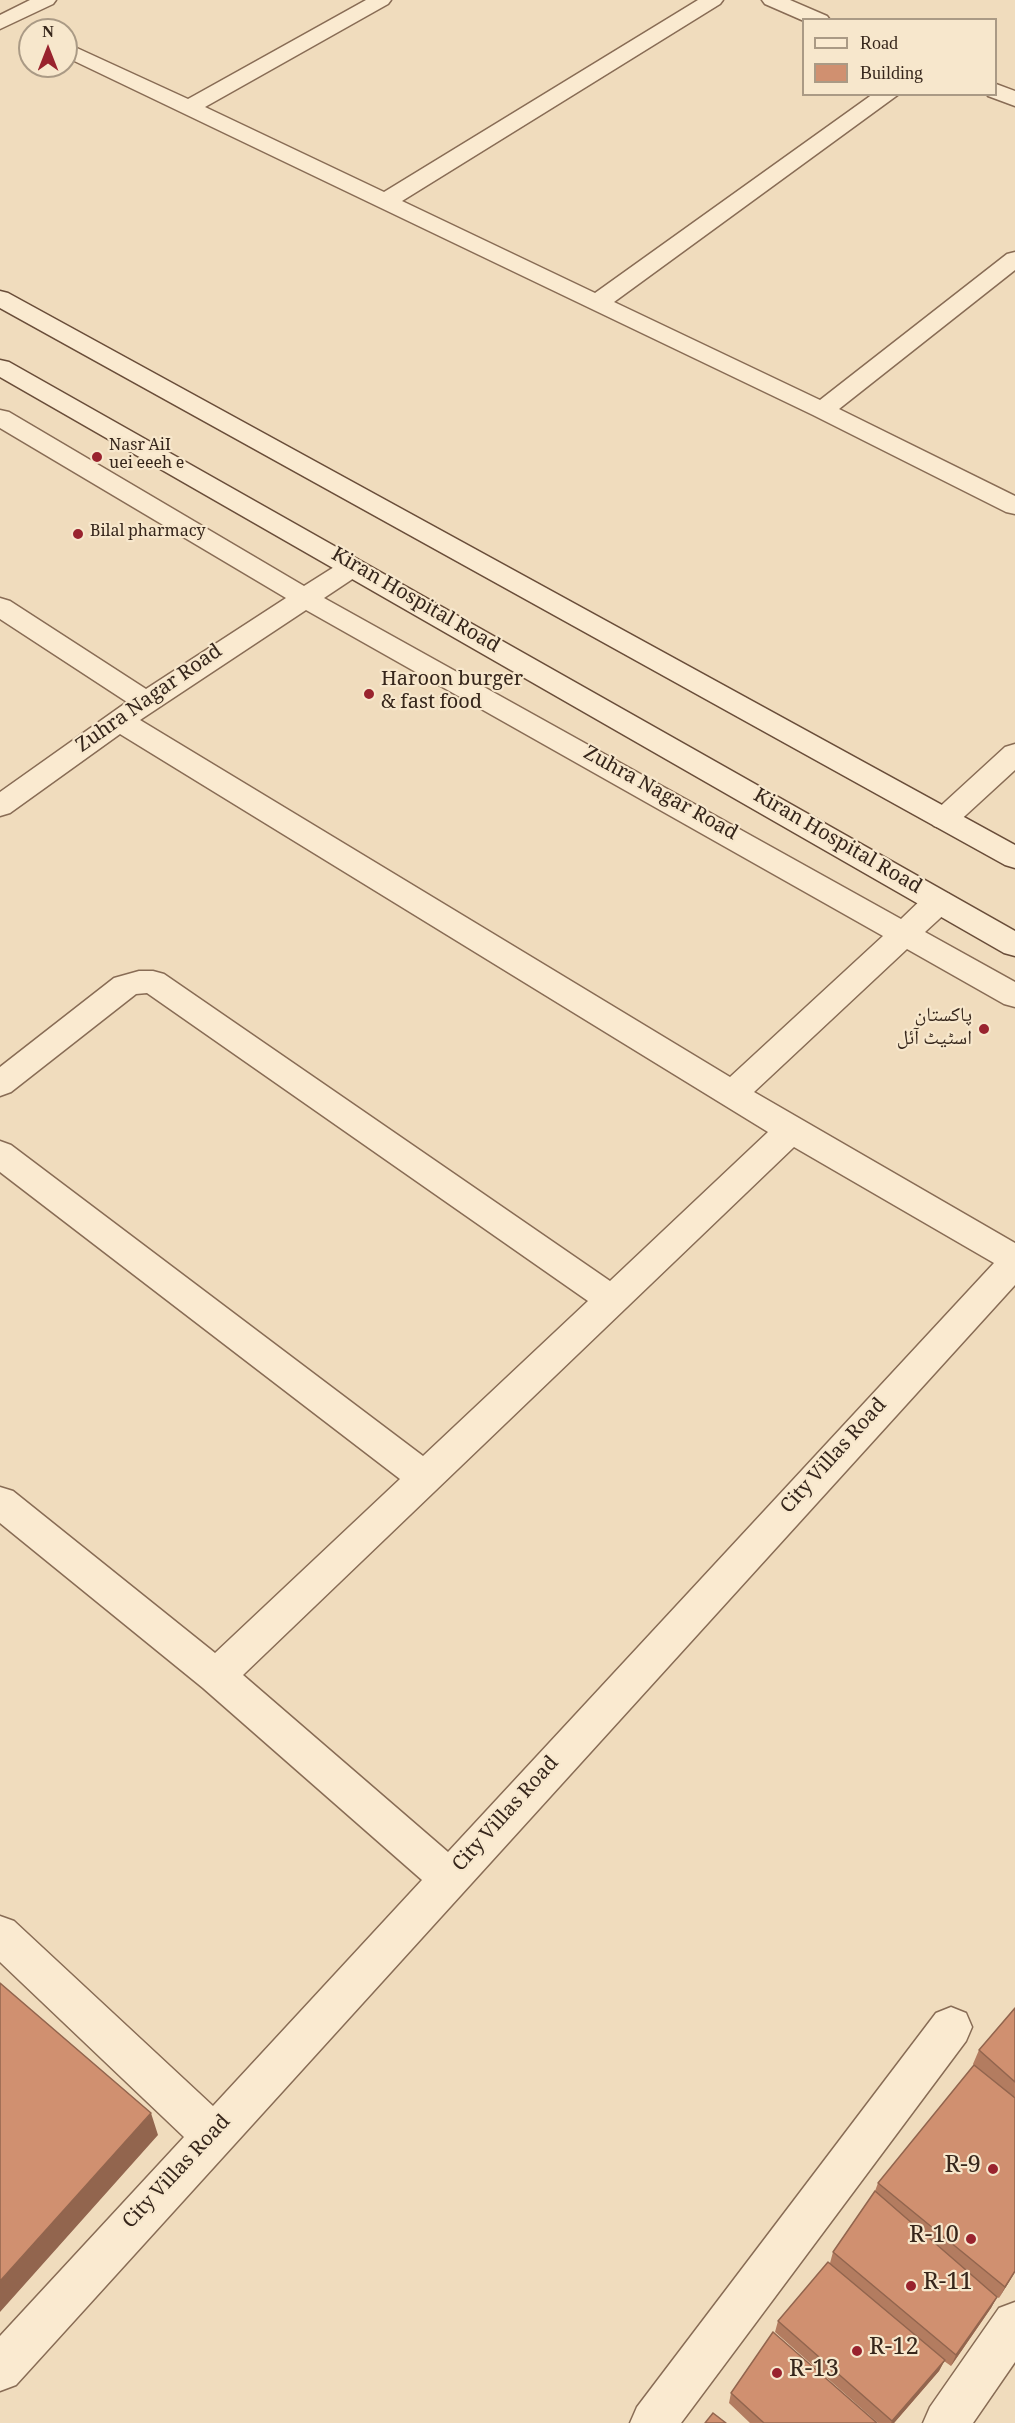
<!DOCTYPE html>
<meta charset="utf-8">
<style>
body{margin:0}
#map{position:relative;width:1015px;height:2423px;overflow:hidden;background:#f0dcbd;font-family:Georgia,serif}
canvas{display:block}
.legend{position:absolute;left:802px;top:18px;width:195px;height:78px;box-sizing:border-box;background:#f7e7cc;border:2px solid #aa9a85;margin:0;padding:8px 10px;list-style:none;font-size:18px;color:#36261b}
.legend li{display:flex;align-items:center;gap:12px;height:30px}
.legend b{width:30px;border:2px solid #aa9a85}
.north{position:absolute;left:18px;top:18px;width:60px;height:60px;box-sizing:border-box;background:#f7e7cc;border:2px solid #aa9a85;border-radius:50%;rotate:0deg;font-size:16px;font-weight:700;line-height:24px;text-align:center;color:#36261b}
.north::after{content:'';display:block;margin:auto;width:21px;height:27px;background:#99232e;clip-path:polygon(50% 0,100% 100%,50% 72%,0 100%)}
</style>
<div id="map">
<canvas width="1015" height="2423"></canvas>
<ul class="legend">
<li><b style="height:8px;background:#faead0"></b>Road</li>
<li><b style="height:16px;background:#d09070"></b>Building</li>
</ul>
<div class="north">N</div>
</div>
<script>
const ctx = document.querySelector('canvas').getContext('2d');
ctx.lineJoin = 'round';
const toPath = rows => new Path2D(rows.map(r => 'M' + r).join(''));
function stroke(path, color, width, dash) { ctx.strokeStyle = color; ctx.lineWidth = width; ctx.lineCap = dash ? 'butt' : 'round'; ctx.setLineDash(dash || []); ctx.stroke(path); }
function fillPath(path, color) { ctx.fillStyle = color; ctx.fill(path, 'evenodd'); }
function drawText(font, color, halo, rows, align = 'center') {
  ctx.font = font + ' Georgia,"Noto Naskh Arabic",serif'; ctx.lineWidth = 4.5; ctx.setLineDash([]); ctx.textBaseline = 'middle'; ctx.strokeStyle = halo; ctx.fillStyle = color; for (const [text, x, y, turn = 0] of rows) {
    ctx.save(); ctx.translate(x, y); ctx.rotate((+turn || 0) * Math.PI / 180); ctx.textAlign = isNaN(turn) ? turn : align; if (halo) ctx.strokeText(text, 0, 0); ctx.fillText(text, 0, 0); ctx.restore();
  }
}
const street = toPath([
 [30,0,56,0,53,4,0,29,0,15,30,0],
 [366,0,391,0,388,4,205,107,384,192,698,0,723,0,720,4,402,201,595,293,873,94,899,94,614,302,820,400,1007,254,1015,252,1015,270,839,409,1015,496,1015,514,1006,512,813,415,66,57,66,43,188,99,366,0],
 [762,0,790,0,827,16,830,20,804,21,765,4,762,0],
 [996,84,1015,91,1015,106,988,96,996,94,996,84],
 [0,410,9,412,304,586,342,562,351,560,360,562,364,568,360,574,324,598,901,919,927,894,938,891,949,894,953,902,949,910,925,932,1015,982,1015,1007,1004,1004,907,949,754,1092,1015,1243,1015,1285,16,2385,0,2391,0,2336,184,2137,0,1962,0,1916,14,1921,213,2106,422,1880,203,1688,0,1523,0,1487,13,1491,215,1653,400,1479,0,1172,0,1141,11,1145,423,1456,588,1301,147,993,136,994,11,1092,0,1096,0,1067,114,978,139,971,153,971,164,974,610,1281,768,1132,120,734,10,813,0,816,0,792,127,702,0,619,0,598,10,601,146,689,286,598,0,428,0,410],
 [306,610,883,936,730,1077,140,720,306,610],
 [794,1147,994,1263,448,1852,243,1675,794,1147],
 [1015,744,1015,770,954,826,944,829,934,826,929,819,934,812,1005,747,1015,744],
 [951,2007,966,2013,972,2027,966,2041,681,2423,630,2423,637,2407,936,2013,951,2007],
 [1015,2302,1015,2362,973,2423,923,2423,930,2407,999,2308,1015,2302]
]);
const secondary = toPath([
 [0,291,8,293,1015,845,1015,868,1005,865,0,308,0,291],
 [0,360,9,362,1015,931,1015,956,1004,953,0,377,0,360]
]);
stroke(street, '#886c55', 3);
stroke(secondary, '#694d39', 3);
fillPath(street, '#faead0');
fillPath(secondary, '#faead0');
fillPath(toPath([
 [1015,2008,1015,2272,999,2298,997,2297,991,2308,951,2366,944,2361,939,2371,894,2423,878,2423,775,2332,778,2321,830,2263,833,2252,875,2191,878,2183,974,2065,973,2064,979,2050],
 [731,2393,877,2423,750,2423,729,2403]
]), '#b37c60');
fillPath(toPath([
 [151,2113,158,2135,0,2312,0,2281],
 [1015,2271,1015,2272,999,2298,1005,2287],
 [997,2297,991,2308,951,2366,956,2355],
 [945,2360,939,2371,894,2423,891,2423]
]), '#92654e');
const building = toPath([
 [0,1983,151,2113,0,2281,0,1983],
 [1015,2008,1015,2082,979,2050,1015,2008],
 [974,2065,1015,2098,1015,2271,1005,2287,878,2183,974,2065],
 [875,2191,997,2297,956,2355,833,2252,875,2191],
 [828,2262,945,2360,892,2421,778,2321,828,2262],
 [773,2332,877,2423,764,2423,731,2393,773,2332],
 [713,2413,726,2423,705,2423,713,2413]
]);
fillPath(building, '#d09070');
stroke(building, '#92654e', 1.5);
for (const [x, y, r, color] of [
 [97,457,6,"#99232e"],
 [78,534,6,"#99232e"],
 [369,694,6,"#99232e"],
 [984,1029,6,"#99232e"],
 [993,2169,6,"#99232e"],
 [971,2239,6,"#99232e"],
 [911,2286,6,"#99232e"],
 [857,2351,6,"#99232e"],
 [777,2373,6,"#99232e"]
]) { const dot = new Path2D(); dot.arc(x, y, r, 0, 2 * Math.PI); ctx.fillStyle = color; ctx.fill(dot); stroke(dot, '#f7e7cc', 2); }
drawText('16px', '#36261b', '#f7e7cc', [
 ["Nasr AiI",109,448],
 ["uei eeeh e",109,466],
 ["Bilal pharmacy",90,534]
], 'left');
drawText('20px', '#36261b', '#f7e7cc', [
 ["Kiran Hospital Road",414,603,30],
 ["Zuhra Nagar Road",151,701,-35],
 ["Zuhra Nagar Road",659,796,29],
 ["Kiran Hospital Road",836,844,30],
 ["City Villas Road",836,1458,-48],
 ["City Villas Road",508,1816,-48],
 ["City Villas Road",179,2174,-47]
]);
drawText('20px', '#36261b', '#f7e7cc', [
 ["Haroon burger",381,682],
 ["& fast food",381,705],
 ["پاکستان",972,1018,"right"],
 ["اسٹیٹ آئل",972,1041,"right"]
], 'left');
drawText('24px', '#36261b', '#f7e7cc', [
 ["R-9",981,2169,"right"],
 ["R-10",959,2239,"right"],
 ["R-11",923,2286],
 ["R-12",869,2351],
 ["R-13",789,2373]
], 'left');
</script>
